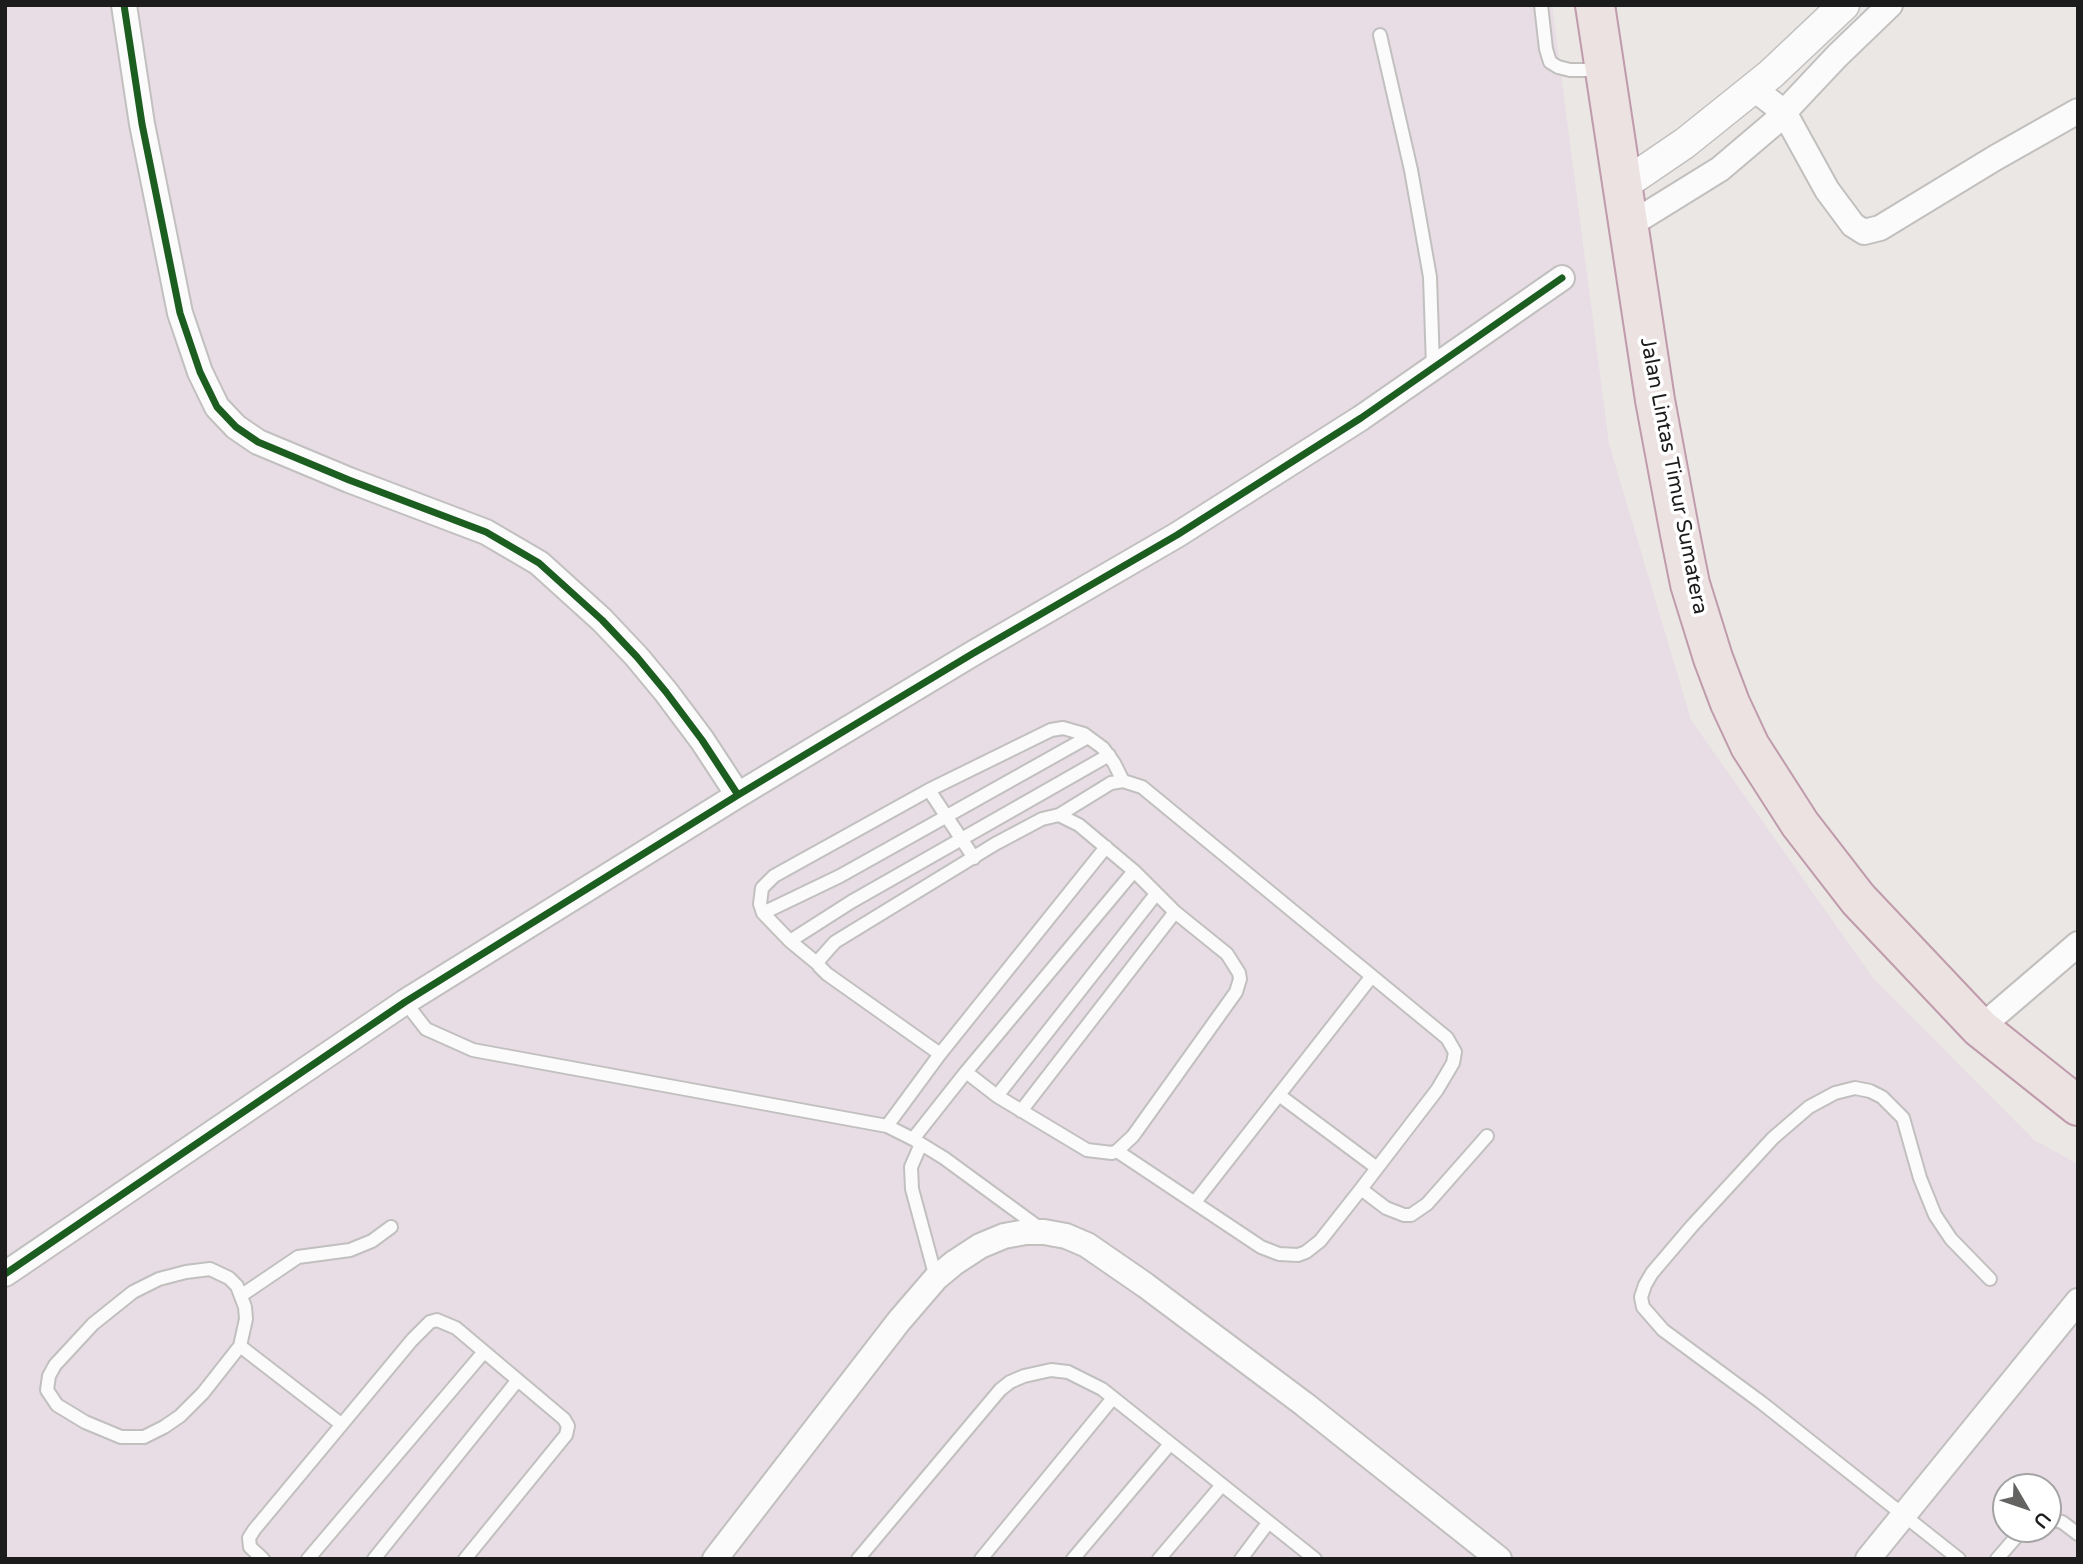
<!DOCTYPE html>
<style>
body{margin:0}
#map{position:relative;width:2083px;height:1564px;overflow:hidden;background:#eae7e4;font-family:"Varela Round",sans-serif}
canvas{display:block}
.frame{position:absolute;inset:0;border:7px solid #1c1c1c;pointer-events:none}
.north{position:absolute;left:1992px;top:1473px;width:70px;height:70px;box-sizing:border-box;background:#fff;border:2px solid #a4a4a4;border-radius:50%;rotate:129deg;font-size:19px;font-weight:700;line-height:28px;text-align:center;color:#1c1c1c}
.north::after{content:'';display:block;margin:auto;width:24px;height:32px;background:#646362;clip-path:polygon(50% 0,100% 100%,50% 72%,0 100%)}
</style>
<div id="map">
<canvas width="2083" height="1564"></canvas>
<div class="frame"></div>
<div class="north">U</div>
</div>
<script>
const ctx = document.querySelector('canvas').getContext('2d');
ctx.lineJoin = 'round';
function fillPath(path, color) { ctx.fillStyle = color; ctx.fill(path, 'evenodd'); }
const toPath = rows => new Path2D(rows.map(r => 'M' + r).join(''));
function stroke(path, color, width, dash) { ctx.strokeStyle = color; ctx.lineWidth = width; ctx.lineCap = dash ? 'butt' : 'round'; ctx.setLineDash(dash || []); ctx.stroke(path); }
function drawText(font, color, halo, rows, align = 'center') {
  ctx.font = font + ' "Varela Round",sans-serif'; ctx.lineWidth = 7; ctx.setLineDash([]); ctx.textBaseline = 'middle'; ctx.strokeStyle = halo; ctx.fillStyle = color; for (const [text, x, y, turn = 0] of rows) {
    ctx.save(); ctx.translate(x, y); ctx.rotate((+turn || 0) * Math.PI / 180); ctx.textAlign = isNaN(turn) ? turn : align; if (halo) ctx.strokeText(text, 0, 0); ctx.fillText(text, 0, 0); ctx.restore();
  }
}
fillPath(toPath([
 [5,5,1552,5,1609,444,1691,720,1873,978,2034,1140,2078,1164,2078,1559,5,1559],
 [2006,1487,2048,1487,2048,1529,2006,1529]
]), '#e8dce5');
const service = toPath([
 [1541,5,1546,49,1550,62,1558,67,1570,70,1603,70],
 [1380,35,1411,170,1430,277,1433,366],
 [929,790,1051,730,1063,728,1084,734,1103,748,1114,763,1123,781],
 [1059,815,1111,783,1123,781,1142,787,1447,1038,1455,1052,1453,1063,1437,1090,1361,1189,1320,1241,1306,1252,1298,1255,1279,1254,1261,1247,1117,1151],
 [763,913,840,876,1088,737],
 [790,941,851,902,1109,755],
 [818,964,790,941,763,913,760,904,762,888,774,876,929,790,974,858],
 [405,1002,426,1029,473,1050,887,1126,913,1139,944,1158,1041,1229],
 [940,1054,827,974,819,966,819,960,835,942,995,844,1042,819,1059,815,1079,825,1134,871,1175,912,1227,954,1239,973,1240,979,1236,992,1133,1136,1117,1151,1112,1153,1087,1150,997,1096,966,1072],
 [1279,1095,1377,1168],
 [997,1096,1156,894],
 [1021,1111,1175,912],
 [887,1126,940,1054,1106,847],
 [913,1139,966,1072,1134,871],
 [921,1144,911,1167,912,1189,936,1278],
 [1361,1189,1386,1208,1404,1215,1411,1215,1427,1204,1487,1136],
 [1195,1202,1372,976],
 [242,1295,298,1257,350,1250,372,1241,391,1227],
 [240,1346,246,1319,245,1307,237,1286,229,1278,210,1269,186,1272,159,1279,133,1292,93,1324,55,1365,49,1376,47,1390,57,1405,85,1422,121,1437,144,1437,164,1427,180,1416,203,1393,240,1346,341,1424],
 [2048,1519,2062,1522,2078,1534],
 [263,1559,250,1547,249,1538,254,1530,412,1340,430,1322,437,1320,456,1328,564,1419,568,1426,566,1435,465,1559],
 [308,1559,483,1353],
 [374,1559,517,1381],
 [858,1559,1000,1390,1010,1382,1024,1376,1051,1370,1068,1372,1102,1389,1315,1559],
 [981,1559,1113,1398],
 [1073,1559,1170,1444],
 [1159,1559,1222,1485],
 [1241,1559,1268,1523],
 [1959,1559,1762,1403,1663,1330,1643,1307,1641,1297,1645,1285,1652,1273,1692,1226,1773,1138,1809,1107,1835,1093,1855,1088,1870,1091,1882,1097,1903,1118,1920,1178,1935,1215,1951,1239,1990,1279],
 [1997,1559,2023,1529]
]);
const minor = toPath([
 [124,5,142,124,180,313,200,372,217,407,236,427,258,442,349,480,486,532,539,563,602,620,637,657,666,692,702,740,738,795],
 [1753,88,1784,112,1827,190,1853,225,1864,232,1880,228,1995,158,2078,111],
 [1628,226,1720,169,1773,124,1837,56,1890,5],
 [1980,1028,2078,944],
 [5,1274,405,1002,738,795,972,654,1177,535,1361,418,1562,278],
 [715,1559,899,1321,936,1278,954,1263,980,1246,1004,1236,1026,1232,1044,1232,1066,1236,1087,1245,1145,1285,1304,1404,1499,1559],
 [1868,1559,2078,1301]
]);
const tertiary = toPath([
 [1622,186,1685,143,1771,74,1844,5]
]);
const trunk = toPath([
 [1595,5,1655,400,1680,534,1690,584,1713,658,1730,703,1750,746,1800,824,1858,899,1980,1028,2078,1106]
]);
stroke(service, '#c1c0bf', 16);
stroke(minor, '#c1c0bf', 28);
stroke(tertiary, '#c1c0bf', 33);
stroke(trunk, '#bf9bab', 42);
stroke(service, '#fcfbfb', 12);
stroke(minor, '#fcfbfb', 24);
stroke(tertiary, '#fcfbfb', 30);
stroke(trunk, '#ece2e2', 38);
stroke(toPath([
 [124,5,142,124,180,313,200,372,217,407,236,427,258,442,349,480,486,532,539,563,602,620,637,657,666,692,702,740,738,795],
 [5,1274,405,1002,738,795,972,654,1177,535,1361,418,1562,278]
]), '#1b5e20', 7);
drawText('21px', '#1c1c1c', '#fff', [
 ["Jalan Lintas Timur Sumatera",1673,476,79]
]);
</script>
